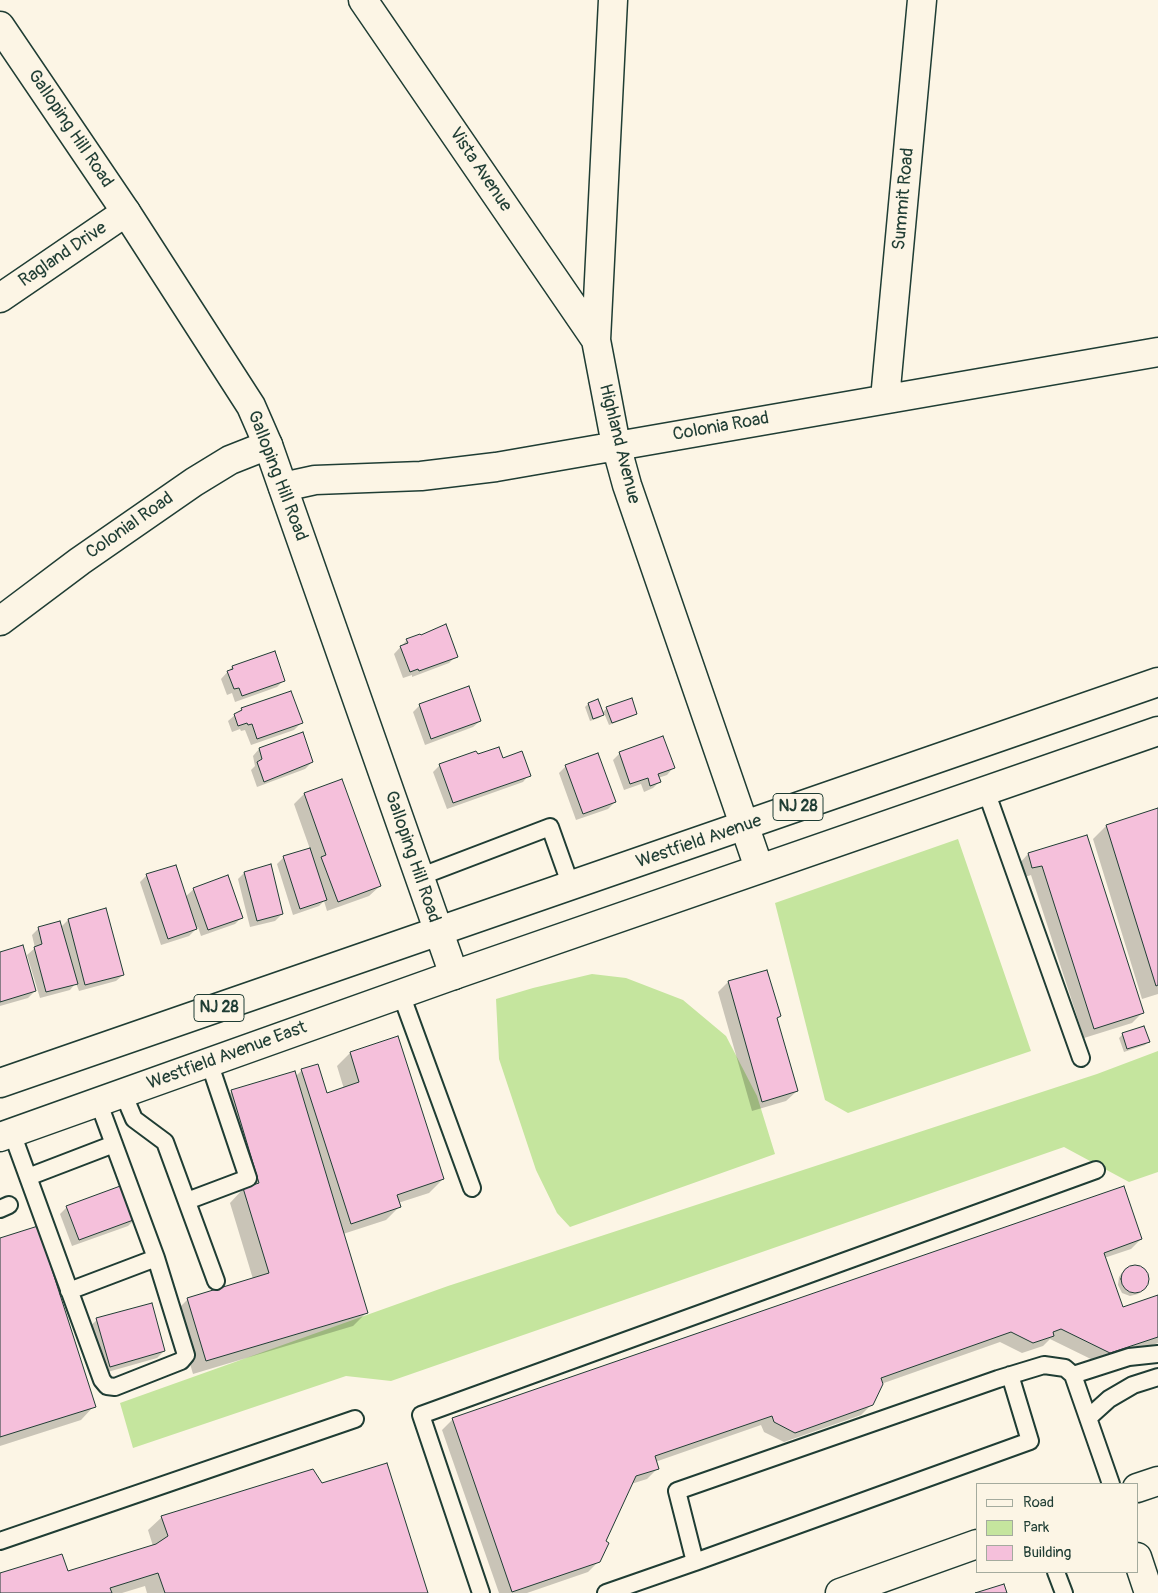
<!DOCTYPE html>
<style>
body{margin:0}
#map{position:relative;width:1158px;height:1593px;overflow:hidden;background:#fcf5e5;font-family:Pangolin,sans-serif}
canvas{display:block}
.legend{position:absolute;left:976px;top:1483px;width:162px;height:90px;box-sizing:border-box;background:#fcf5e5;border:1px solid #a4ab9e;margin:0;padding:6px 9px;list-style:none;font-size:15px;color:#1f3d34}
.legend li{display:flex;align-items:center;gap:10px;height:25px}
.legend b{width:25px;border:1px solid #a4ab9e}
</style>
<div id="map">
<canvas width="1158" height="1593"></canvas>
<ul class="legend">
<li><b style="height:6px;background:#fcf5e5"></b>Road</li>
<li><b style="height:14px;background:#c5e59e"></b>Park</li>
<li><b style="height:14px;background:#f5c0db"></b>Building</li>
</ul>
</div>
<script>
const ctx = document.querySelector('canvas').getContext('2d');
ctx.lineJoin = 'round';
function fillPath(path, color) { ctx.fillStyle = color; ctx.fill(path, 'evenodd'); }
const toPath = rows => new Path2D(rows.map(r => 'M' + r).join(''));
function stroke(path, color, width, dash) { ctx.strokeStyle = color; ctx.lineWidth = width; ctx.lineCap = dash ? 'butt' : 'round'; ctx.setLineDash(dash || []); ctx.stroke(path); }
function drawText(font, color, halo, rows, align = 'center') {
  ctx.font = font + ' Pangolin,sans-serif'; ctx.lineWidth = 4; ctx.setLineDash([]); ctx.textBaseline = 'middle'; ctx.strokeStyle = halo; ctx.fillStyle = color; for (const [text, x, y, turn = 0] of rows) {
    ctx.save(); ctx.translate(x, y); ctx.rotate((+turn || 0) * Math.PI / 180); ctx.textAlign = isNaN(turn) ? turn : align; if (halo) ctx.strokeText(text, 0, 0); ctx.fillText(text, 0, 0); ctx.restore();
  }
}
fillPath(toPath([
 [958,839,1031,1051,848,1113,825,1100,775,903],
 [592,974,626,978,683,1000,726,1036,757,1096,775,1154,570,1227,557,1213,536,1170,499,1059,496,999,533,988],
 [1158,1051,1158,1172,1129,1182,1064,1147,391,1381,346,1376,133,1448,120,1403,448,1286,1097,1074]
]), '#c5e59e');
fillPath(toPath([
 [407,640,456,656,449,663,412,677,412,675,403,678,394,654],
 [232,667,284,680,277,687,235,702,232,693,227,695,221,679],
 [290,692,301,723,294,730,251,745,245,730,241,731,240,729,232,732,228,721,242,709],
 [597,701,602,713,607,708,636,713,633,716,609,725,604,713,599,718,590,721,585,707,588,704],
 [420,705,480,721,473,727,425,745,413,712],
 [302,734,312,762,305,769,257,787,251,770,255,766,253,756,259,749],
 [620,753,673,768,667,775,658,778,660,781,653,788,644,792,641,784,624,790,613,760],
 [502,759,529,775,523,782,447,809,433,772,440,765],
 [566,766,615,802,608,809,576,820,559,773],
 [304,794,380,886,369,896,327,911,324,901,319,906,293,915,277,864,283,858,310,849,294,804],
 [1158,810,1158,994,1142,999,1093,839,1106,826],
 [1086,836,1143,1012,1132,1023,1084,1038,1031,875,1022,878,1018,865,1028,854],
 [244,873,282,914,275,921,250,927,238,879],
 [147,875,185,897,194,889,241,918,235,924,201,936,198,927,189,936,161,945,140,882],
 [68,920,123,975,116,981,79,991,76,983,70,990,40,998,27,955,35,948,32,935,39,928,61,927],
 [0,953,35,991,28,998,0,1006],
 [728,982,779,1016,776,1019,797,1091,786,1101,752,1111,718,992],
 [1144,1028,1148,1042,1145,1045,1124,1052,1119,1038,1122,1035],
 [350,1053,443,1179,429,1193,398,1203,399,1207,386,1220,343,1234,367,1312,353,1326,193,1374,175,1312,188,1299,253,1279,230,1203,243,1189,218,1105,232,1091,296,1076,302,1070,327,1095,344,1089,337,1066],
 [1123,1188,1141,1239,1131,1249,1104,1258,1122,1309,1158,1296,1158,1343,1099,1363,1050,1339,1043,1346,1022,1353,1000,1342,881,1384,872,1404,861,1415,784,1442,764,1432,761,1425,655,1462,658,1468,647,1479,631,1484,604,1542,599,1561,588,1572,527,1593,499,1593,442,1430,452,1420],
 [67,1207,135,1219,128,1226,72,1246,60,1214],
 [0,1239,94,1406,81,1420,0,1446],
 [1133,1266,1142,1268,1145,1271,1148,1279,1145,1287,1138,1294,1130,1296,1122,1293,1118,1285,1119,1277,1122,1273,1125,1270],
 [97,1320,164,1351,157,1358,104,1373,90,1326],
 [321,1484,426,1593,147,1593,145,1586,122,1593,0,1593,0,1575,68,1572,153,1546,148,1530,162,1517]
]), '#0003');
const building = toPath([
 [446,624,458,657,419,671,418,669,410,672,400,646,408,643,406,639,420,634,421,635,446,624],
 [275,651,285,681,242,696,239,688,234,689,227,671,233,669,232,666,275,651],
 [469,686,481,721,431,739,419,704,469,686],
 [291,691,303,723,257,739,252,724,248,725,247,723,238,726,234,714,242,710,241,708,291,691],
 [632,698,637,714,612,723,606,707,632,698],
 [598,699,604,715,593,719,588,703,598,699],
 [303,732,313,762,264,782,257,762,262,759,259,748,303,732],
 [663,736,675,768,658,774,661,782,650,786,648,778,630,784,619,752,663,736],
 [499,747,503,758,522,751,531,776,453,803,439,764,476,751,478,754,499,747],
 [598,753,616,802,583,814,565,765,598,753],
 [342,779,381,886,338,902,321,857,326,855,304,793,342,779],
 [1158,808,1158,985,1156,986,1106,825,1158,808],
 [1087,835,1144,1013,1094,1029,1042,866,1032,868,1028,853,1087,835],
 [310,848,327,900,300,909,283,856,310,848],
 [271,864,283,914,257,921,244,872,271,864],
 [176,865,197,929,168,939,146,874,176,865],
 [228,875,243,918,208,930,193,888,228,875],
 [106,908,124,975,85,985,68,919,106,908],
 [60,921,78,984,46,992,34,947,42,944,38,927,60,921],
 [23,945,36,991,0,1002,0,952,23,945],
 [767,970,781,1016,777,1018,798,1091,762,1102,728,981,767,970],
 [1144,1026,1150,1042,1127,1049,1122,1033,1144,1026],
 [398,1036,444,1179,397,1195,401,1207,351,1224,301,1069,318,1064,327,1093,359,1082,350,1052,398,1036],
 [295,1071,368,1313,206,1361,187,1298,269,1273,243,1188,259,1183,231,1090,295,1071],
 [123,1185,136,1219,79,1240,66,1206,123,1185],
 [1124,1186,1142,1239,1104,1253,1123,1307,1158,1295,1158,1337,1110,1353,1061,1329,1053,1332,1054,1336,1033,1343,1011,1332,881,1378,883,1384,873,1405,795,1433,774,1422,772,1416,655,1456,659,1469,636,1476,606,1541,609,1543,600,1562,512,1592,452,1418,1124,1186],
 [38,1226,96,1407,0,1437,0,1238,38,1226],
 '1121 1279a14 14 0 1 1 28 0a14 14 0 1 1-28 0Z',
 [152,1303,165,1351,110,1367,96,1318,152,1303],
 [387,1463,428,1593,165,1593,158,1573,110,1588,112,1593,0,1593,0,1573,62,1554,68,1571,156,1544,168,1536,161,1516,313,1469,322,1483,387,1463],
 [1004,1584,1007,1593,975,1593,1004,1584]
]);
fillPath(building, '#f5c0db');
stroke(building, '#1f3d34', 1);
const service = toPath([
 [986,791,1081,1058],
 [419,877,550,827,571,886],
 [401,994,472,1188],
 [123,1093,134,1119,165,1142,216,1281],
 [12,1133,102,1380,107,1386,115,1387,181,1361,186,1355,156,1258],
 [28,1177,114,1144],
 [187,1201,248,1178,209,1062],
 [0,1209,9,1205],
 [69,1291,156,1258,98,1101],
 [1073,1375,1129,1357,1158,1354],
 [1088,1418,1109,1399,1133,1385,1158,1377],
 [0,1541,355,1419],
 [695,1562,1030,1441,1010,1375],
 [1056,1572,1064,1593],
 [481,1593,421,1415,1096,1170],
 [606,1593,695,1562,677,1491,998,1379,1044,1365,1065,1368,1073,1375,1111,1484]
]);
const minor = toPath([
 [363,0,596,340],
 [613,0,596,340,616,445,627,485,759,868],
 [0,298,126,212],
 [885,399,922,0],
 [283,487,315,480,421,476,496,467,1158,352],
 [0,621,80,561,194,482,230,460,268,445],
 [1137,1557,1149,1593]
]);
const tertiary = toPath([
 [1137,1488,1158,1481],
 [840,1593,977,1544]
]);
const secondary = toPath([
 [0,26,126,212,251,406,268,445,454,975]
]);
const primary = toPath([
 [0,1083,1158,682],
 [0,1137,454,975,1158,731]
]);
stroke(service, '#1f3d34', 20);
stroke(minor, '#1f3d34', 31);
stroke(tertiary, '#1f3d34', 31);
stroke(secondary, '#1f3d34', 31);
stroke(primary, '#1f3d34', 31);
stroke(service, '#fcf5e5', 16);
stroke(minor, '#fcf5e5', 28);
stroke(tertiary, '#fcf5e5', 28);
stroke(secondary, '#fcf5e5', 28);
stroke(primary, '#fcf5e5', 28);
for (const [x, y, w] of [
 [798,807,50],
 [219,1008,50]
]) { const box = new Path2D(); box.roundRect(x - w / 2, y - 13.5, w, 27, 4); ctx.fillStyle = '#fcf5e5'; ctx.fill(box); stroke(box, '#1f3d34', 1); }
drawText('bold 16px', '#1f3d34', null, [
 ["NJ 28",798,807],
 ["NJ 28",219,1008]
]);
drawText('18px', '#1f3d34', '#fcf5e5', [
 ["Galloping Hill Road",70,129,56],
 ["Vista Avenue",480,170,56],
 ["Summit Road",904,199,-85],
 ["Ragland Drive",63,255,-34],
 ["Colonia Road",721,427,-10],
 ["Highland Avenue",619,444,76],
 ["Galloping Hill Road",277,476,69],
 ["Colonial Road",130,526,-35],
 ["Westfield Avenue",699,842,-19],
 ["Galloping Hill Road",412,857,71],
 ["Westfield Avenue East",227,1056,-20]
]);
</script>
